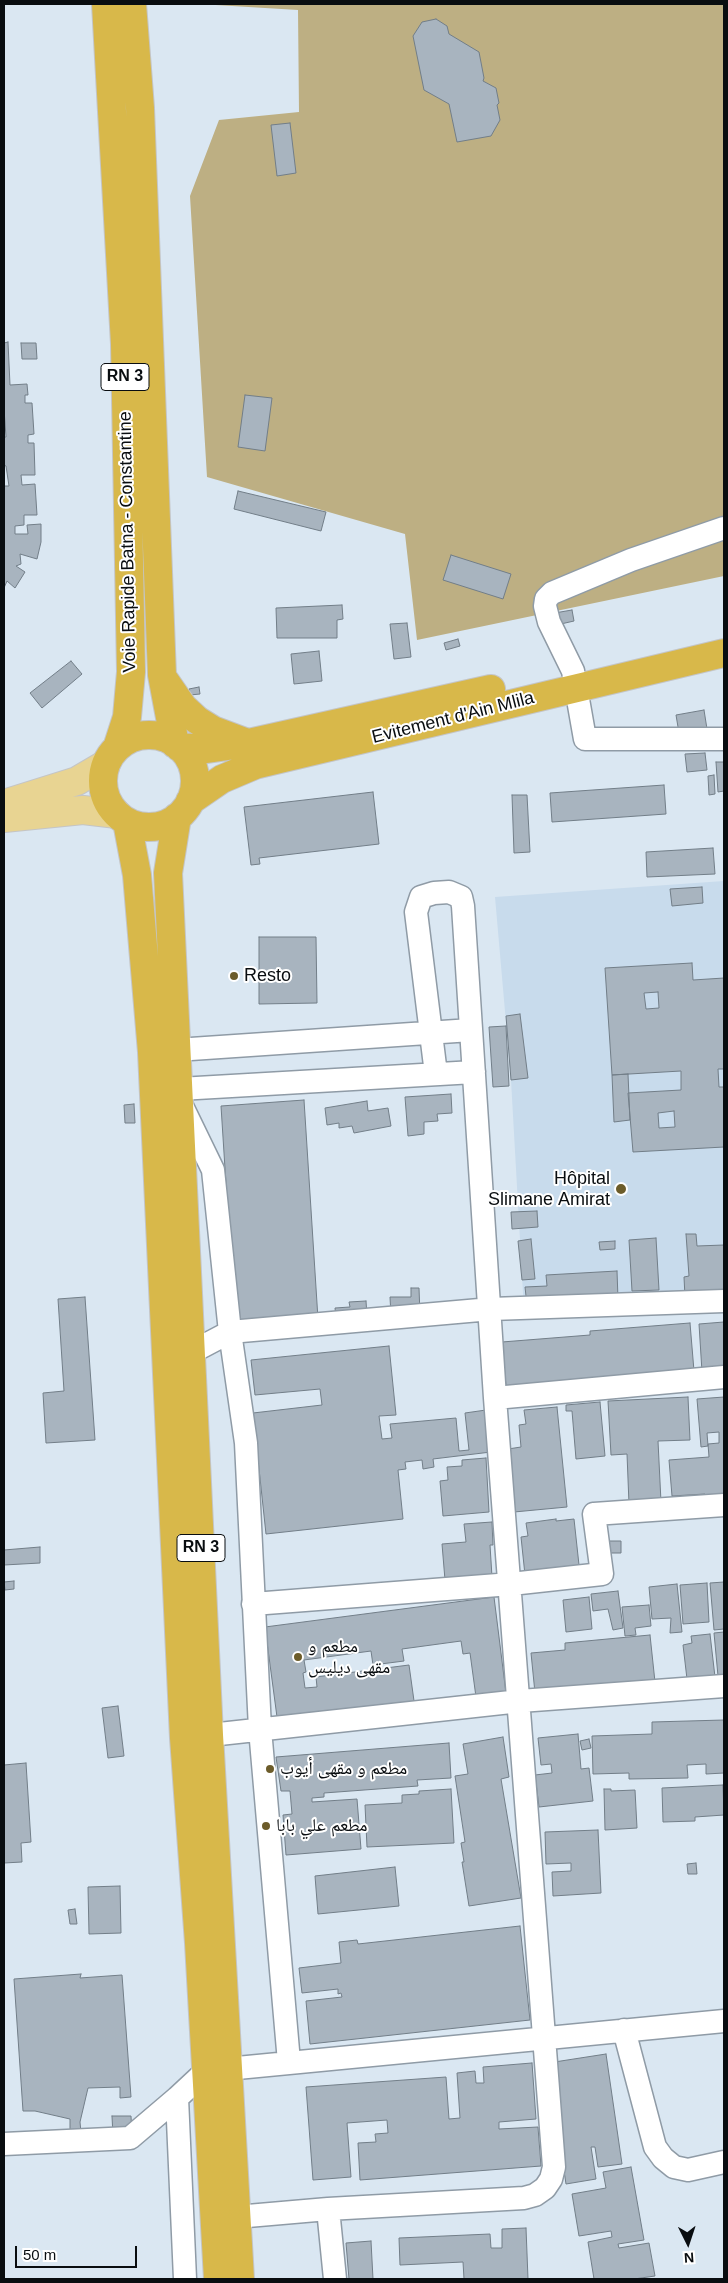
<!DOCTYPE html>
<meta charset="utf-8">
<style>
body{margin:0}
#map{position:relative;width:728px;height:2283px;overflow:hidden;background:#dae7f2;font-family:Arial,sans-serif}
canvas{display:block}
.frame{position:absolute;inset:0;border:5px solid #090d10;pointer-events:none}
.north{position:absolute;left:663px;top:2218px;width:50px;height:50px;-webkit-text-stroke:4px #fff;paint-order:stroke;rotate:176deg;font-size:14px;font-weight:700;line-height:20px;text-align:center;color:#090d10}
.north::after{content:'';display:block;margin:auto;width:18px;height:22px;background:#090d10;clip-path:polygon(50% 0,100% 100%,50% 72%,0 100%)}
.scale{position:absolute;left:15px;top:2246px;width:122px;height:22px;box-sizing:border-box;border:2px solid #090d10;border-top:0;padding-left:6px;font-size:15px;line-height:18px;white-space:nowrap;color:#090d10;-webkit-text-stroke:4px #fff;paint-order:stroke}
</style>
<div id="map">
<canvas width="728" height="2283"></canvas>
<div class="frame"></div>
<div class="north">N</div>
<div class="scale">50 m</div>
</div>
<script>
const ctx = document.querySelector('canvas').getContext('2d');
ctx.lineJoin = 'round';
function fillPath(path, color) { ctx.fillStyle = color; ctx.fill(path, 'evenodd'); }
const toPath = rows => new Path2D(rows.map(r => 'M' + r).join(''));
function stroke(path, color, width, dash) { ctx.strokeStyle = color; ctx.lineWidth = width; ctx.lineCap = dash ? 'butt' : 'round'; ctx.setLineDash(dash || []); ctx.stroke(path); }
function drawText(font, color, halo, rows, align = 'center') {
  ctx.font = font + ' Arial,"Noto Naskh Arabic",sans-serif'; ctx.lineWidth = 4; ctx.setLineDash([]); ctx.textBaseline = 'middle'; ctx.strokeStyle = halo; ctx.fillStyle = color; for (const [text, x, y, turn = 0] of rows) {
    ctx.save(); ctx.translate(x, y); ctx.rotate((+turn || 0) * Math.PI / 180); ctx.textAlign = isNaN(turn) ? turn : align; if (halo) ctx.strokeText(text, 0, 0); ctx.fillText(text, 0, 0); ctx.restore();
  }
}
fillPath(toPath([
 [724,881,724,1297,524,1311,511,1080,495,897]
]), '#c8dbec');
fillPath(toPath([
 [199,4,724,4,724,576,417,640,405,534,207,477,190,196,219,120,299,112,298,10]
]), '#bdaf83');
const building = toPath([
 [436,19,447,26,449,34,479,52,484,78,483,81,496,88,499,103,497,105,500,120,491,136,457,142,449,104,424,90,413,36,422,22,436,19],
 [290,123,296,173,277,176,271,125,290,123],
 [8,342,10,385,27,384,28,395,25,395,25,403,32,403,34,434,28,435,28,443,34,443,35,475,21,475,22,485,35,484,37,515,24,515,24,525,15,526,15,534,28,534,27,525,41,524,41,542,37,559,20,554,21,564,16,566,25,572,15,588,7,581,4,588,4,486,9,486,6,466,4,465,4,437,6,437,4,409,4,343,8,342],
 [21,343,36,343,37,359,22,359,21,343],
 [245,395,272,398,265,451,238,447,245,395],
 [238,491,326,512,321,531,234,509,238,491],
 [451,555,511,574,503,599,443,580,451,555],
 [342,605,343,619,337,620,337,638,277,638,276,608,342,605],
 [572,610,574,621,552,626,549,614,572,610],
 [407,623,411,657,394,659,390,624,407,623],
 [458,639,460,646,446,650,444,643,458,639],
 [319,651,322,681,294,684,291,654,319,651],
 [71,661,82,674,42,708,30,693,71,661],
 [199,687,200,694,190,695,189,689,199,687],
 [704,710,707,729,679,733,676,715,704,710],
 [705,753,707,770,687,772,685,754,705,753],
 [716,762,724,762,724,791,718,792,716,762],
 [714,775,715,794,709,795,708,776,714,775],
 [664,785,666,814,552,822,550,793,664,785],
 [373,792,379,844,259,858,260,864,251,865,244,807,373,792],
 [512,795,527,795,530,852,514,853,512,795],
 [713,848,715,874,647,877,646,852,713,848],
 [702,887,703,903,672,906,670,889,702,887],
 [259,937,316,937,317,1003,259,1004,259,937],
 [692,963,693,980,724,978,724,1069,718,1069,719,1087,724,1087,724,1147,633,1152,628,1093,681,1090,681,1071,612,1075,605,968,692,963],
 [658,992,659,1008,646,1009,644,993,658,992],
 [674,1111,675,1127,659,1128,658,1113,674,1111],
 [520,1014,528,1078,511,1080,506,1016,520,1014],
 [506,1026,509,1086,493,1087,489,1027,506,1026],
 [628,1074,630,1120,614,1122,612,1075,628,1074],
 [451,1094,452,1113,437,1114,438,1121,424,1122,424,1134,408,1136,405,1097,451,1094],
 [304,1100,318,1319,235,1325,221,1106,304,1100],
 [367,1101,368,1111,388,1108,391,1126,354,1133,352,1126,339,1128,339,1123,327,1125,325,1108,367,1101],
 [134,1104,135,1123,125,1123,124,1105,134,1104],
 [537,1211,538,1227,512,1229,511,1212,537,1211],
 [686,1234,696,1234,697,1246,724,1245,724,1295,685,1297,684,1277,689,1276,686,1234],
 [656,1238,659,1290,632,1291,629,1240,656,1238],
 [531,1239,535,1279,522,1280,518,1241,531,1239],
 [615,1241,615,1249,600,1250,599,1242,615,1241],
 [617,1271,618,1299,527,1305,525,1287,547,1286,546,1275,617,1271],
 [411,1288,419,1288,420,1315,391,1316,390,1297,411,1297,411,1288],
 [85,1297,95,1440,46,1443,43,1393,64,1391,58,1299,85,1297],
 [366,1301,367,1316,336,1318,335,1308,350,1307,349,1302,366,1301],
 [724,1322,724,1370,702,1372,699,1324,724,1322],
 [690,1323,694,1371,506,1386,502,1342,590,1335,590,1331,690,1323],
 [389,1346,396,1415,379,1416,382,1439,392,1438,390,1424,456,1418,459,1451,469,1450,465,1413,486,1410,491,1452,433,1459,434,1467,423,1469,422,1460,405,1462,406,1469,398,1470,403,1519,266,1534,253,1413,322,1405,320,1389,255,1395,251,1360,389,1346],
 [688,1397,690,1440,658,1441,661,1502,629,1504,627,1454,611,1455,608,1401,688,1397],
 [724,1397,724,1496,705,1498,705,1494,672,1496,669,1460,709,1457,708,1444,719,1443,719,1432,707,1433,708,1446,701,1447,697,1399,724,1397],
 [600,1402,605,1456,576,1459,572,1411,566,1411,566,1405,600,1402],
 [557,1407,567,1507,514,1512,508,1449,521,1447,519,1425,526,1424,524,1410,557,1407],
 [486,1458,489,1512,443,1516,440,1481,448,1480,447,1467,462,1466,462,1460,486,1458],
 [556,1519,556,1521,574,1519,579,1565,525,1575,521,1537,528,1536,526,1523,556,1519],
 [492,1522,493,1545,490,1545,492,1577,445,1580,442,1544,466,1542,464,1524,492,1522],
 [608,1541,621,1541,621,1553,609,1553,608,1541],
 [40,1547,40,1563,4,1565,4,1550,40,1547],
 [14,1581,14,1589,5,1590,4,1582,14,1581],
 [724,1582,724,1629,714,1630,710,1583,724,1582],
 [707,1583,709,1622,683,1624,680,1585,707,1583],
 [677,1584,682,1632,670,1633,671,1618,652,1619,649,1587,677,1584],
 [618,1591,623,1628,613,1630,608,1609,593,1611,591,1594,618,1591],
 [494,1597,506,1693,476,1697,470,1653,463,1654,461,1641,402,1649,404,1661,373,1665,371,1651,304,1660,306,1672,303,1673,305,1688,317,1687,316,1677,409,1665,415,1708,316,1714,316,1712,277,1717,265,1627,494,1597],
 [589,1597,592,1629,566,1632,563,1600,589,1597],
 [649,1605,651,1626,635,1628,636,1635,625,1636,622,1607,649,1605],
 [724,1632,724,1675,718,1676,714,1633,724,1632],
 [710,1634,715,1677,687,1679,683,1645,692,1643,691,1636,710,1634],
 [650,1635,655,1682,535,1693,531,1653,565,1650,565,1643,650,1635],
 [118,1706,124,1756,108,1758,102,1708,118,1706],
 [724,1720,724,1808,724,1773,706,1774,706,1764,687,1765,688,1778,629,1779,629,1773,593,1774,592,1736,652,1734,652,1722,724,1720],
 [578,1734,581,1769,589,1768,593,1801,539,1807,535,1775,552,1773,551,1764,541,1765,538,1738,578,1734],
 [503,1737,509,1777,501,1779,521,1898,469,1906,462,1862,464,1862,461,1843,465,1842,455,1776,468,1774,463,1744,503,1737],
 [589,1739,591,1748,582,1750,580,1741,589,1739],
 [449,1743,451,1778,417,1780,418,1786,324,1793,324,1797,312,1798,312,1802,357,1799,361,1849,286,1855,283,1815,292,1814,290,1791,281,1791,276,1757,449,1743],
 [26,1763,31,1842,21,1843,22,1862,4,1863,4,1765,26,1763],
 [723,1785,724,1815,695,1817,695,1821,663,1822,662,1788,723,1785],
 [451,1789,454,1843,367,1847,365,1805,402,1803,402,1795,419,1794,419,1791,451,1789],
 [604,1789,611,1789,611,1791,635,1790,637,1828,605,1830,604,1789],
 [598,1830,601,1893,553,1896,552,1872,571,1871,571,1863,546,1864,545,1832,598,1830],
 [696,1863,697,1874,688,1874,687,1864,696,1863],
 [395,1867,399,1906,318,1914,315,1876,395,1867],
 [120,1886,121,1933,89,1934,88,1887,120,1886],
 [75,1909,77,1924,70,1924,68,1910,75,1909],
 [520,1926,530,2020,310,2044,306,2001,342,1997,341,1993,338,1994,338,1989,302,1993,299,1968,341,1963,339,1942,357,1940,358,1944,520,1926],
 [81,1974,80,1978,122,1975,131,2097,120,2098,120,2087,88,2088,80,2122,81,2133,70,2134,70,2119,35,2111,23,2111,14,1979,81,1974],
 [606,2054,622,2164,598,2167,595,2147,591,2147,596,2179,566,2184,548,2063,606,2054],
 [532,2063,536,2119,499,2122,499,2129,538,2127,541,2166,360,2180,358,2143,376,2142,375,2134,388,2133,387,2120,347,2123,351,2177,313,2180,306,2087,446,2077,449,2119,460,2118,457,2073,475,2071,476,2083,484,2083,483,2067,532,2063],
 [112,2116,131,2116,132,2135,113,2136,112,2116],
 [631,2167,644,2240,618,2244,619,2248,649,2243,655,2276,634,2279,594,2279,588,2242,612,2237,611,2231,579,2236,572,2194,606,2188,603,2172,631,2167],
 [526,2228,528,2279,464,2279,463,2262,400,2265,399,2238,490,2234,491,2248,502,2248,502,2229,526,2228],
 [371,2241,373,2279,349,2279,346,2243,371,2241]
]);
fillPath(building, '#a8b4bf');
stroke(building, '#727e88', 1);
const minor = toPath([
 [724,528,631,560,552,593,546,599,545,606,549,622,573,671,585,739,724,739],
 [176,1050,471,1030],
 [162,1090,474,1072],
 [181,1104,213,1170,230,1332,491,1309,724,1301],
 [192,1352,230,1332,246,1443,260,1729,289,2062],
 [495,1398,724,1377],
 [253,1604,511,1584,602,1574,594,1514,724,1505],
 [192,1737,520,1701,724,1686],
 [624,2030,655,2147,663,2158,674,2167,688,2170,724,2162],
 [177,2098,185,2279],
 [4,2144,130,2138,177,2098,206,2071,724,2021],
 [328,2209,524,2198,535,2195,545,2188,551,2179,554,2167,495,1398,463,906,461,897,449,892,434,893,421,897,416,912,436,1074],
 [236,2217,328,2209,335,2279]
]);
const major = toPath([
 [4,804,77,781,106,764],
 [4,818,83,810,117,814]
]);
const highway = toPath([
 [106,4,125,344,131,672,127,717,117,748],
 [132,4,140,108,162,675,175,744],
 [165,681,183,707,197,720,213,730,245,742],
 '103 781a46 46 0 1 1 92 0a46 46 0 1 1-92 0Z',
 [179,747,207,749,249,743,491,689],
 [190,801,222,779,255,765,724,653],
 [177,817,168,873,209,1735,240,2279],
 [127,822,137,875,152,1052,184,1738,199,1943,218,2279]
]);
stroke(minor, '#8f9ba6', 25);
stroke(major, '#c4c5c6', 30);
stroke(highway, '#c4c5c6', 30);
stroke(minor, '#fff', 22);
stroke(major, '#e8d492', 28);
stroke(highway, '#d8b84a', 28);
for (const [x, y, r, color] of [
 [234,976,5,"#6c5c2a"],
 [621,1189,6,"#6c5c2a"],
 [298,1657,5,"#6c5c2a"],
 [270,1769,5,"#6c5c2a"],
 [266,1826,5,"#6c5c2a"]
]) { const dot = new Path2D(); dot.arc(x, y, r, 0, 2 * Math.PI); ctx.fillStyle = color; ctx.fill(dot); stroke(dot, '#fff', 2); }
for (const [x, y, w] of [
 [125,377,48],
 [201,1548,48]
]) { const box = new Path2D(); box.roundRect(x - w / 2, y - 13.5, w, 27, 4); ctx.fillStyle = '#fff'; ctx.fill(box); stroke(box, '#090d10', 1); }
drawText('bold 16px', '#090d10', null, [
 ["RN 3",125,377],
 ["RN 3",201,1548]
]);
drawText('18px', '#090d10', '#fff', [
 ["Voie Rapide Batna - Constantine",128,542,-91],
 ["Evitement d'Ain Mlila",453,718,-14]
]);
drawText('18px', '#090d10', '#fff', [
 ["Resto",244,976],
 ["Hôpital",610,1179,"right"],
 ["Slimane Amirat",610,1200,"right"],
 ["مطعم و",308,1647],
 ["مقهى ديليس",308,1668],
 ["مطعم و مقهى أيوب",280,1769],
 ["مطعم علي بابا",276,1826]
], 'left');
</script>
